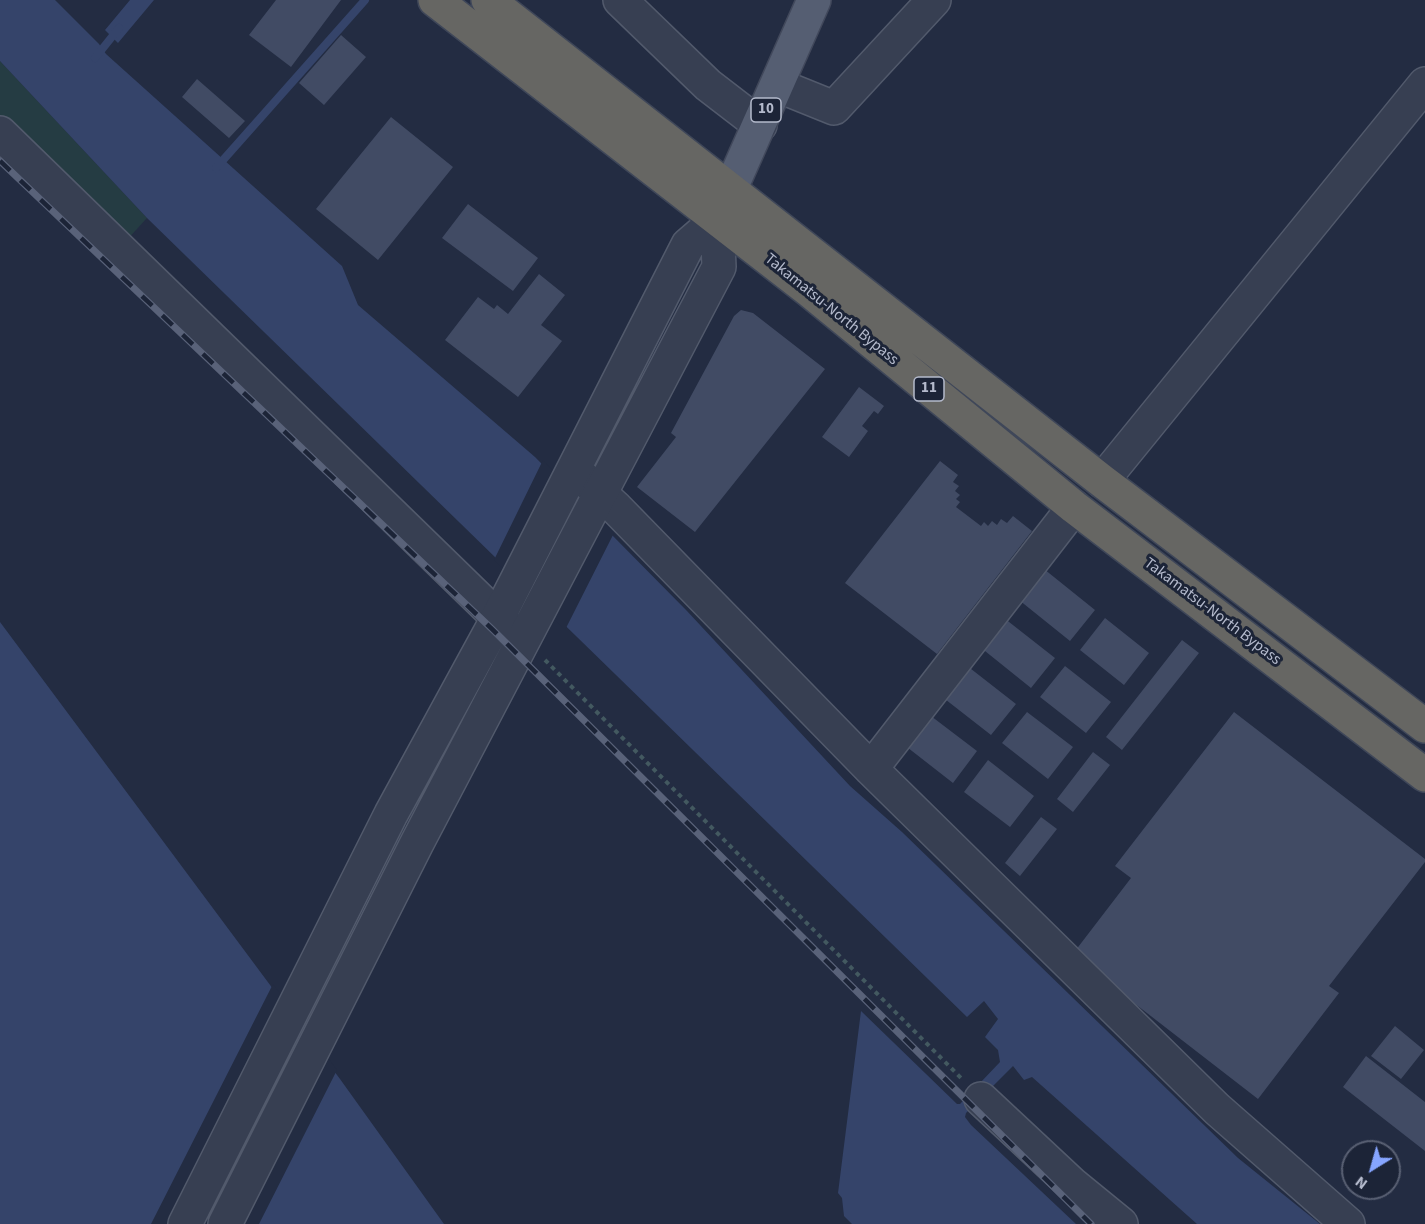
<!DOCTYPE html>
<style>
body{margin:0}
#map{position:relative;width:1425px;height:1224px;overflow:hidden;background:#232c42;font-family:"Source Sans 3",sans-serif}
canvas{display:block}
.north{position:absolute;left:1341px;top:1140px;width:60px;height:60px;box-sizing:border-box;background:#1c2437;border:2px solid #596073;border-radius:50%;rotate:217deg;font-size:16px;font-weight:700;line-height:24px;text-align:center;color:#b4bacc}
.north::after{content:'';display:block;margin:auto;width:21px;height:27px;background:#86a5ff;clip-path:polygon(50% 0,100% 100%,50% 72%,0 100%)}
</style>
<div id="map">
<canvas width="1425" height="1224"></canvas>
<div class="north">N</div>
</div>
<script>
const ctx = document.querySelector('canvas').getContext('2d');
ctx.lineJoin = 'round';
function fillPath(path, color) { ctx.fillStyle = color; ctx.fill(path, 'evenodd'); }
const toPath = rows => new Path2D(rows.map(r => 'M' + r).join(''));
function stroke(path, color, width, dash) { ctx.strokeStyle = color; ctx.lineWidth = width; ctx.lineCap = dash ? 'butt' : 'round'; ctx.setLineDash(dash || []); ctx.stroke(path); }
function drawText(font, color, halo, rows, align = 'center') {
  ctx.font = font + ' "Source Sans 3",sans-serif'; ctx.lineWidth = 6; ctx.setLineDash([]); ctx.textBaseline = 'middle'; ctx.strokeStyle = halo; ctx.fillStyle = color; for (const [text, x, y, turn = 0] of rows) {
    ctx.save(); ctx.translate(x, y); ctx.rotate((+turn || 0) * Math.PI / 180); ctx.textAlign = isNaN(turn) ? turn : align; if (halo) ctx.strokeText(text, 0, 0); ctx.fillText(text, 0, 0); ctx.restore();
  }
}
fillPath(toPath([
 [0,61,147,218,126,241,0,119]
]), '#253c43');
fillPath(toPath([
 [0,0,55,0,99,44,106,54,342,266,358,305,535,457,687,611,850,786,902,832,1238,1158,1320,1224,1197,1224,1032,1077,1024,1080,1013,1066,966,1113,965,1117,971,1125,1076,1224,852,1224,844,1216,842,1198,838,1193,861,1011,957,1104,960,1104,1000,1062,998,1050,985,1037,998,1019,984,1001,967,1017,147,218,0,61],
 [130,0,154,0,118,43,105,30],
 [0,622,340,1079,444,1224,0,1224]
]), '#35446a');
fillPath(toPath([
 [543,460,614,533,565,630,494,560],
 [273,984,337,1070,259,1224,151,1224]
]), '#232c42');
stroke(toPath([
 [95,58,119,28],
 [216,168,365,0]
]), '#35446a', 8);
fillPath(toPath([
 [276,0,341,0,291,67,249,35],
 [341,35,366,57,324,105,299,83],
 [197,79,245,121,229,138,182,97],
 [391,117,453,167,378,260,316,209],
 [468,204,538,258,513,291,442,238],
 [539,274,565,295,541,325,562,341,518,397,445,340,478,297,494,309,497,305,508,314],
 [741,310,753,313,825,369,695,532,637,487,676,437,671,433,734,316],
 [859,387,884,406,878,414,874,411,862,426,868,431,849,457,822,437],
 [940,461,958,475,953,482,959,486,955,491,960,495,956,499,960,502,956,507,981,526,984,522,988,526,992,521,997,525,1001,519,1007,523,1013,516,1032,531,937,654,845,583],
 [1044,569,1095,610,1070,641,1019,600],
 [1004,618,1055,658,1031,688,980,647],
 [1105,618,1149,653,1124,685,1080,650],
 [1182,640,1199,653,1122,750,1106,737],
 [966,665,1016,704,991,735,941,696],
 [1065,666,1111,702,1086,733,1040,697],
 [1027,712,1073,747,1048,779,1002,743],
 [1234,712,1425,859,1425,862,1329,986,1339,993,1258,1099,1072,955,1131,878,1115,866],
 [927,713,977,751,953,783,903,744],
 [1093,752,1110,765,1073,812,1057,799],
 [988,760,1034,796,1010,827,964,792],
 [1041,817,1057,829,1020,876,1005,863],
 [1395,1026,1424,1050,1401,1079,1371,1056],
 [1366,1056,1425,1102,1425,1151,1343,1087]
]), '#414b64');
const minor = toPath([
 [620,0,708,85,760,125],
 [777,85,834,108,934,0],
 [0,133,518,637],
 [581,476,616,508,871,769,1217,1109,1348,1224],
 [1102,481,1425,84],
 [871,769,1074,507],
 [981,1099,1072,1184,1121,1224]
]);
const tertiary = toPath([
 [185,1224,391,814,492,629,688,245,717,220],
 [225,1224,417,843,719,267,717,220]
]);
const primary = toPath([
 [719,215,814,0]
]);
const trunk = toPath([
 [435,0,810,291,1074,507,1425,775],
 [488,0,1102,481,1425,726]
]);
stroke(minor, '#525a6c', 36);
stroke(tertiary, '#525a6c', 36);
stroke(primary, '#41485b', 36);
stroke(trunk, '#3f4759', 36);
stroke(toPath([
 [545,660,961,1078]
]), '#435960', 4, [4.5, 4.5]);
stroke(minor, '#373f52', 33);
stroke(tertiary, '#373f52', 33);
stroke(primary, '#555e72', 33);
stroke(trunk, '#666663', 33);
const rail = toPath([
 [0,161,492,629,1091,1224]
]);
stroke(rail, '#596279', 7);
stroke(rail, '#1c2437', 4.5, [14]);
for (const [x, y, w] of [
 [766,110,30],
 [929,389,30]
]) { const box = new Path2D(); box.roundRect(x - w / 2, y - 12, w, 24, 4.5); ctx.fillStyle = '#1c2437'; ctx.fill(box); stroke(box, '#b4bacc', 1.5); }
drawText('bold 15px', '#b4bacc', null, [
 ["10",766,110],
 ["11",929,389]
]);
drawText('16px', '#b4bacc', '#1c2437', [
 ["Takamatsu-North Bypass",831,310,39],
 ["Takamatsu-North Bypass",1212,612,37]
]);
</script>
